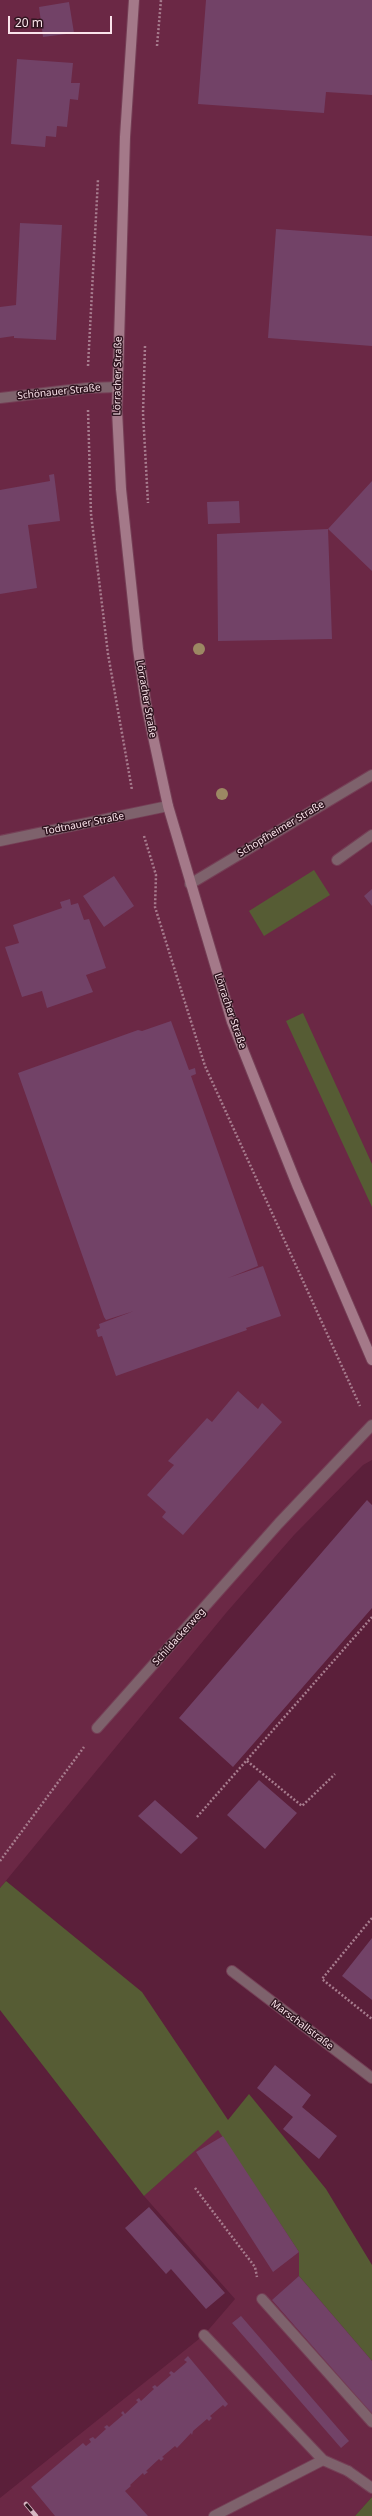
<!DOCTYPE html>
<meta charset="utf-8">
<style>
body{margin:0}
#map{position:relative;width:372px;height:2516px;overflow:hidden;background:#5b1f3a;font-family:"Noto Sans",sans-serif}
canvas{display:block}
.scale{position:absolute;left:8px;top:16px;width:104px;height:18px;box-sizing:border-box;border:2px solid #fbe4eb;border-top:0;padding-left:5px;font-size:12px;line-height:14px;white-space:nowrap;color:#fbe4eb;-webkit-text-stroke:3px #301520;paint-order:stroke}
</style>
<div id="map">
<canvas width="372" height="2516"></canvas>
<div class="scale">20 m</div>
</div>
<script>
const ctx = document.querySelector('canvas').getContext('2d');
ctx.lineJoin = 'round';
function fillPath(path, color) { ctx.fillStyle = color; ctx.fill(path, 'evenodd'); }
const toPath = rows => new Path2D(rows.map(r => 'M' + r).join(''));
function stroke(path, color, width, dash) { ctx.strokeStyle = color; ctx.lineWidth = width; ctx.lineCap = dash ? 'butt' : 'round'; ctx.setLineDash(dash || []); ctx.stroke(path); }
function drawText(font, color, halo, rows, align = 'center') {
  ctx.font = font + ' "Noto Sans",sans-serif'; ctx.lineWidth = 3; ctx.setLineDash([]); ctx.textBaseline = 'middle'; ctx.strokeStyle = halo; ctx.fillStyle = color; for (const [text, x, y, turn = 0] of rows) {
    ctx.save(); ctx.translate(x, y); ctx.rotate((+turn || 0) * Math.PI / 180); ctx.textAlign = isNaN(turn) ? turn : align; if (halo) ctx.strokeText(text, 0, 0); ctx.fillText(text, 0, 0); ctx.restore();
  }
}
fillPath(toPath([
 [0,0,372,0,372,1460,363,1465,294,1535,226,1613,0,1888],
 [218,2129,299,2252,299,2276,372,2361,372,2497,355,2516,0,2516,0,2498,204,2335,235,2299,144,2196]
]), '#6b2845');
fillPath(toPath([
 [314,870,330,895,264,936,249,911],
 [303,1013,372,1164,372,1207,286,1021],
 [6,1881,142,1992,228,2120,249,2094,326,2189,372,2265,372,2361,299,2276,299,2252,218,2130,144,2196,0,2010,0,1888],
 [372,2497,372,2516,355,2516]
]), '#565c34');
fillPath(toPath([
 [206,0,372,0,372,95,326,92,324,113,198,104],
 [69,2,74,33,43,37,39,7],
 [17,59,73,63,71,83,80,83,78,100,70,99,67,127,57,126,56,137,46,136,45,147,11,144],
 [20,223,62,225,56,340,14,338,14,336,0,338,0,307,16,305],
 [276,229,372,236,372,346,268,338],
 [54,474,60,521,28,525,37,588,0,594,0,490,50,481,49,475],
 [372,481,372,571,328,529],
 [239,501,240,523,208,524,207,502],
 [328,529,332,639,218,641,217,534],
 [114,876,134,906,104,927,83,896],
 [372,889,372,906,364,896],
 [70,899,71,905,78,903,84,920,89,919,106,968,86,975,93,992,47,1008,42,991,22,997,5,947,19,943,13,925,62,908,60,902],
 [171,1021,189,1070,195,1068,196,1074,191,1076,257,1262,258,1266,228,1278,263,1266,281,1316,246,1328,247,1330,116,1376,102,1336,98,1337,96,1330,100,1328,99,1324,134,1311,106,1320,104,1317,18,1073,138,1030,142,1031],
 [238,1391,258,1409,262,1403,282,1422,183,1535,162,1517,166,1512,147,1495,174,1465,168,1461,207,1418,212,1422],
 [367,1500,372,1505,372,1608,233,1767,179,1718],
 [259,1780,297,1813,265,1849,227,1815],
 [155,1800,198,1838,181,1854,138,1816],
 [372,1938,372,2000,342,1976],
 [275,2065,311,2095,302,2107,337,2136,319,2159,283,2129,293,2117,257,2088],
 [223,2136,299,2252,273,2272,196,2152],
 [149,2207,225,2293,206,2309,171,2269,166,2274,125,2228],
 [299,2276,372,2361,372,2414,272,2300],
 [241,2316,349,2441,341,2448,232,2323],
 [188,2356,228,2404,225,2407,223,2405,210,2416,212,2418,209,2421,207,2419,193,2431,192,2435,191,2433,177,2448,175,2446,162,2457,164,2458,161,2461,159,2459,146,2471,148,2472,144,2475,143,2473,130,2485,131,2486,125,2491,148,2516,55,2516,31,2487,83,2443,86,2446,91,2442,89,2439,93,2437,95,2439,106,2429,104,2427,107,2425,109,2427,123,2415,121,2413,123,2411,125,2414,138,2402,136,2400,139,2398,141,2401,154,2389,152,2387,155,2385,157,2387,171,2375,169,2373,171,2371,174,2373,187,2362,184,2360]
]), '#724267');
const lane = toPath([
 [337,860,372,835],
 [262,2299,372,2422],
 [204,2335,323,2460,348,2471],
 [214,2516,323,2460]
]);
const street = toPath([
 [0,398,87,388,118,387],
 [0,841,168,806],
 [190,884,372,775],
 [97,1728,279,1523,372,1425],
 [232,1971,372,2078],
 [348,2471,372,2488]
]);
const secondary = toPath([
 [134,0,125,137,117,410,121,489,138,649,146,704,168,806,232,1022,297,1185,372,1360]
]);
stroke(lane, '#753f56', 12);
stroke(street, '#753f56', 12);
stroke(secondary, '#753f56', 12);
stroke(toPath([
 [157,46,161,0],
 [145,346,143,413,148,503],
 [88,366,98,179],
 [88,410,91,514,108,654,132,790],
 [144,836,156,875,155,907,205,1066,360,1406],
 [247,1761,302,1806,335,1774],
 [197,1817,372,1617],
 [0,1861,84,1747],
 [372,1918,322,1979,372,2019],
 [195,2188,255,2267,257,2277]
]), '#a77c8e', 2.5, [2, 2]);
stroke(lane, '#7e626c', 10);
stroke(street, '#7e626c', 10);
stroke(secondary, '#a47989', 10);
const rail = toPath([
 [26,2504,36,2516]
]);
stroke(rail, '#d7b8c3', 4.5);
stroke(rail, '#301520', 3, [9]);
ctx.fillStyle = '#9c8863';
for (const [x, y] of [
 [199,649],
 [222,794]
]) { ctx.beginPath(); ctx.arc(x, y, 6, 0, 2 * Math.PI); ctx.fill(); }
drawText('10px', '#fbe4eb', '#301520', [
 ["Lörracher Straße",118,376,-89],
 ["Schönauer Straße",59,392,-6],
 ["Lörracher Straße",146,699,80],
 ["Todtnauer Straße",84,824,-11],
 ["Schopfheimer Straße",281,829,-31],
 ["Lörracher Straße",230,1011,71],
 ["Schildackerweg",179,1637,-48],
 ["Marschallstraße",302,2025,37]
]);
</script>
